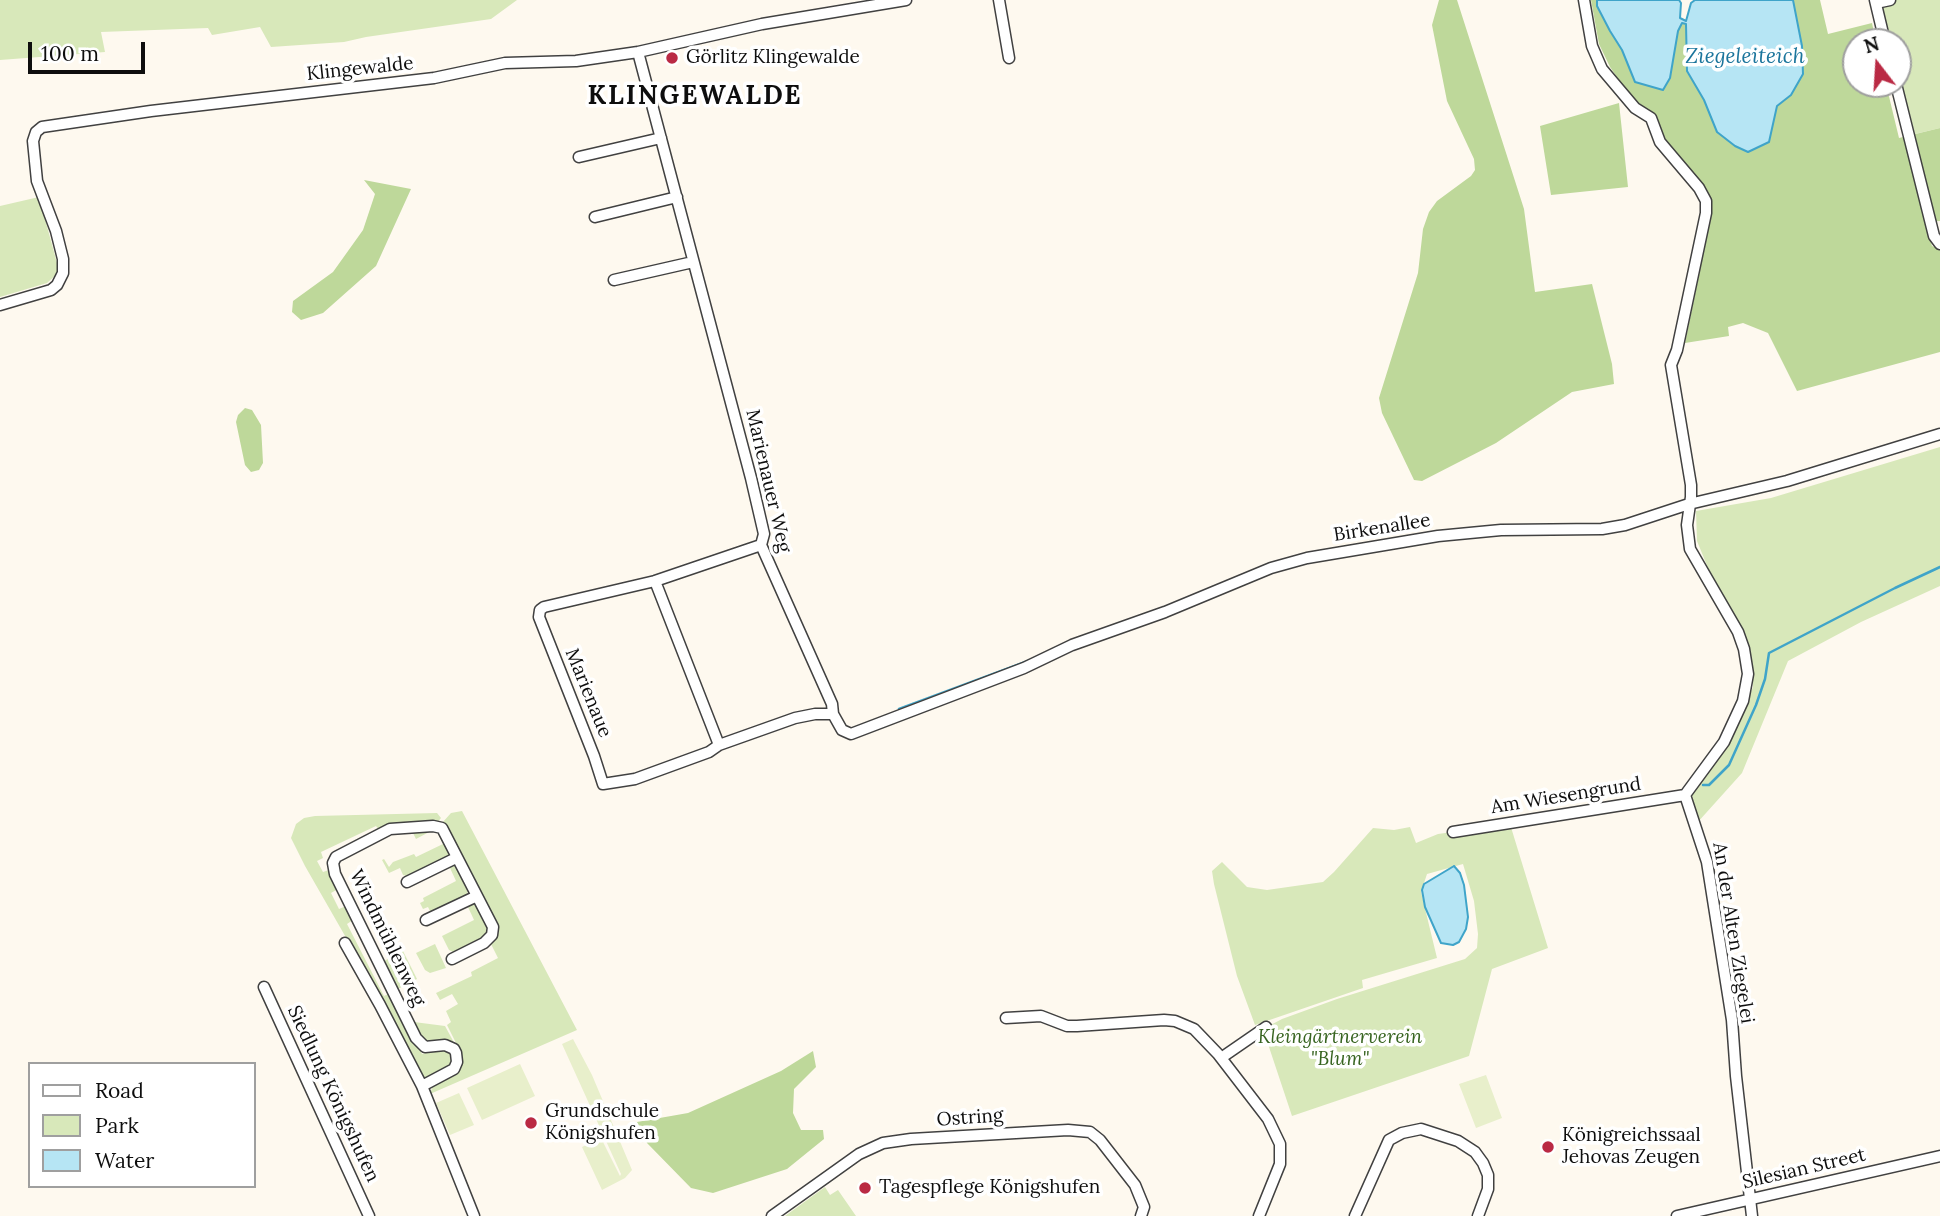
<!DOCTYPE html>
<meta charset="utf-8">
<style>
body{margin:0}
#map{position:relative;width:1940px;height:1216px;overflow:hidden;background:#fef9ef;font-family:Lora,serif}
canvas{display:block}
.legend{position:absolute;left:28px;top:1062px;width:228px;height:126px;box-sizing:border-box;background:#fff;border:2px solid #9f9f9f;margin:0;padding:9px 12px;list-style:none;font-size:21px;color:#0e0e0e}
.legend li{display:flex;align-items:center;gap:14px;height:35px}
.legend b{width:35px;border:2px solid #9f9f9f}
.north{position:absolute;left:1842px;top:28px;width:70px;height:70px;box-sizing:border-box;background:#fff;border:2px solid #9f9f9f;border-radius:50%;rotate:343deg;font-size:19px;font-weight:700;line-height:28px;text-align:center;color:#0e0e0e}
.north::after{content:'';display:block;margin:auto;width:24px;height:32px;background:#ba2a44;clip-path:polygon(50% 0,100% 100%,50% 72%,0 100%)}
.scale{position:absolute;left:28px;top:42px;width:117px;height:32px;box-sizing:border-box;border:4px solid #0e0e0e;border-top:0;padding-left:9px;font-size:21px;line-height:24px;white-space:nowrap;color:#0e0e0e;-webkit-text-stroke:5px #fff;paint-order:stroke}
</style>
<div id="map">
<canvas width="1940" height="1216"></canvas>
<ul class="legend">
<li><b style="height:9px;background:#fff"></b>Road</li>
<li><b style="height:19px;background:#d8e8ba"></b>Park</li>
<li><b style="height:19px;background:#b6e5f4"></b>Water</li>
</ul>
<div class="north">N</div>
<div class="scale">100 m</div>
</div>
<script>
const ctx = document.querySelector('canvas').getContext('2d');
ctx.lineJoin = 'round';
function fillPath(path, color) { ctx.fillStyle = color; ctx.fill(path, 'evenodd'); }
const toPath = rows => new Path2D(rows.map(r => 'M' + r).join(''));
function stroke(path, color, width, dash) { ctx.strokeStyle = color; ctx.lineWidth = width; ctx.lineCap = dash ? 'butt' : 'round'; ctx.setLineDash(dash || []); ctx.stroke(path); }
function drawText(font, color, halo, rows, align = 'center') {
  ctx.font = font + ' Lora,serif'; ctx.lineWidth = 7; ctx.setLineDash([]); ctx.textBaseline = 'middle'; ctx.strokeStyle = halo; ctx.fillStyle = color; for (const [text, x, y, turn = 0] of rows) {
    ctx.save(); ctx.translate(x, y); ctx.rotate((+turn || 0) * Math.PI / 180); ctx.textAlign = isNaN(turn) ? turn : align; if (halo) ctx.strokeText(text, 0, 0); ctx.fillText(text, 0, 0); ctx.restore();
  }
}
fillPath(toPath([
 [0,0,517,0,491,19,366,37,344,42,271,47,260,27,212,35,208,28,101,32,105,52,0,60],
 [1880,0,1940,0,1940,128,1915,134,1898,69,1898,42,1891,42],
 [39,197,57,263,57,274,47,283,0,297,0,206],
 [1940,447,1940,586,1861,622,1788,661,1742,773,1697,823,1692,795,1697,782,1747,702,1753,687,1753,675,1750,651,1744,631,1708,568,1697,541,1696,511,1771,498],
 [462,811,577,1030,430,1094,433,1085,459,1072,462,1063,462,1055,447,1025,451,1022,446,1011,458,1004,452,994,440,1000,436,993,472,976,471,972,498,958,491,944,496,935,442,823,451,813],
 [437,813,441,818,437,823,395,823,379,830,376,826,321,852,323,858,317,861,323,872,329,870,338,889,331,893,339,909,346,906,353,920,347,924,384,996,392,992,422,1054,441,1049,452,1053,454,1064,427,1080,421,1080,368,976,305,866,291,838,296,824,304,818,315,816],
 [1510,824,1548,948,1492,969,1469,1056,1292,1116,1263,1029,1282,1019,1337,999,1465,959,1477,948,1478,934,1474,901,1463,864,1427,874,1421,892,1437,958,1362,980,1363,988,1255,1025,1237,976,1214,884,1212,871,1222,862,1247,887,1267,890,1323,882,1334,872,1373,828,1394,830,1410,827,1416,843,1438,834],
 [411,829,438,829,449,855,445,861,410,877,403,875,400,868,389,873,382,860,384,859,389,867,393,862,414,854,416,857,443,844,437,831,431,831,416,839],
 [455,864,469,889,465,898,431,913,428,907,423,909,420,903,424,901,423,898,456,881,450,868,445,869,448,865],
 [469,903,476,903,490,926,487,937,453,952,449,950,442,936,474,920,468,907,462,907,430,923,429,922],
 [435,944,446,968,430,973,425,970,416,953],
 [403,951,417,979,398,989,384,961],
 [414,1022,445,1026,457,1048,426,1043],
 [825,1187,830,1195,838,1190,856,1216,785,1216]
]), '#d8e8ba');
fillPath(toPath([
 [1439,0,1457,0,1524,209,1535,292,1592,284,1612,364,1614,384,1572,392,1496,443,1422,481,1414,480,1382,413,1379,398,1418,273,1423,229,1429,212,1437,201,1471,176,1475,170,1474,159,1447,101,1432,25],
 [1591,0,1597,0,1597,6,1610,31,1622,50,1635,82,1663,90,1670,78,1678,31,1682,23,1686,24,1687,72,1704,100,1769,142,1777,106,1791,95,1802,46,1793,0,1820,0,1828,34,1872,23,1876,42,1856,42,1856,84,1886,84,1899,138,1940,128,1940,221,1925,222,1932,246,1940,249,1940,352,1797,391,1768,333,1743,323,1728,327,1729,336,1685,343,1699,275,1710,207,1665,142,1651,113,1630,96,1610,67,1599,44],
 [1619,103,1628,187,1551,195,1540,126],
 [364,180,411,189,376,266,323,313,301,320,292,312,293,301,333,272,363,230,375,194],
 [245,408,252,410,261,425,263,463,259,470,251,472,245,465,236,422,238,415],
 [813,1051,816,1067,794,1089,793,1113,801,1130,823,1130,824,1139,787,1169,713,1193,691,1188,647,1143,637,1122,688,1113,781,1071]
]), '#bed89a');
fillPath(toPath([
 [573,1039,592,1075,632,1170,625,1178,602,1190,582,1147,601,1138,620,1176,621,1174,562,1044],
 [520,1064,535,1096,482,1120,467,1088],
 [1486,1075,1502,1118,1476,1128,1459,1084],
 [459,1093,474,1125,450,1135,436,1103]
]), '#e8efcb');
const water = toPath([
 [1597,0,1679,0,1681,3,1680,18,1686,21,1691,3,1695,0,1793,0,1802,46,1803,74,1791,95,1777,106,1769,142,1748,152,1735,146,1717,132,1704,100,1687,71,1686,24,1682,23,1678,31,1670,78,1663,90,1635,82,1622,50,1610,31,1597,6,1597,0],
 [1454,866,1460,873,1464,885,1468,917,1466,929,1459,942,1453,945,1441,943,1425,907,1422,890,1424,884,1454,866]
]);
fillPath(water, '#b6e5f4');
stroke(water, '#3fa4c9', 2);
stroke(toPath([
 [899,709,1028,661],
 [1703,785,1709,785,1729,765,1756,705,1765,679,1769,653,1895,588,1940,567]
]), '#3fa4c9', 2.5);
const minor = toPath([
 [999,0,1009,58],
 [1584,0,1592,46,1602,69,1635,108,1651,118,1660,142,1699,188,1706,201,1706,213,1677,350,1671,365,1691,485,1691,497,1687,525,1690,549,1738,632,1744,649,1748,674,1743,701,1724,742,1685,795,1707,862,1732,1020,1736,1076,1752,1216],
 [1875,0,1885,42],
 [1876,3,1890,0],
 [638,52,751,478,764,534,761,545,832,704,833,714,842,730,851,734,1024,668,1072,645,1165,612,1271,568,1307,558,1438,536,1501,530,1602,529,1625,525,1689,504,1787,481,1940,434],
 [1896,84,1934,236,1940,244],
 [579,157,661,138],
 [595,217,677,197],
 [614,280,693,262],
 [0,305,51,290,57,285,63,273,63,259,56,231,37,181,33,141,36,132,42,127,151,111,434,78,505,63,576,61,638,52,762,24,906,0],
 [761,545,655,581,544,607,540,610,539,617,594,756,603,784,635,779,709,752,719,745,795,718,815,714,833,714],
 [655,581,719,745],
 [1453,832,1685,795],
 [407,882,456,858],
 [426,920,477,896],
 [345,943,380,1005,422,1086,474,1216],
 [264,987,369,1216],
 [1006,1018,1041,1016,1067,1026,1077,1026,1164,1020,1175,1021,1194,1029,1218,1054,1268,1119,1280,1144,1280,1164,1259,1216],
 [1221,1058,1266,1027],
 [422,1086,454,1069,457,1062,456,1053,454,1049,445,1045,425,1047,416,1038,335,874,333,863,336,857,390,829,433,826,442,828,493,927,492,935,484,943,452,959],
 [772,1216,859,1154,883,1143,911,1139,1068,1130,1090,1132,1100,1140,1135,1185,1144,1207,1141,1216],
 [1355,1216,1389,1140,1402,1133,1421,1129,1458,1141,1475,1152,1483,1163,1488,1175,1488,1189,1478,1216],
 [1677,1216,1940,1156]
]);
stroke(minor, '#414141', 13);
stroke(minor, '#fff', 10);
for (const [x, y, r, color] of [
 [672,58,7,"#ba2a44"],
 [531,1123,7,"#ba2a44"],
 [1548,1147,7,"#ba2a44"],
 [865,1188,7,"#ba2a44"]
]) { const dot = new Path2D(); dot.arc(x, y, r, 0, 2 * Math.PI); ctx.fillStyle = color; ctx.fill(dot); stroke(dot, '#fff', 2.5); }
drawText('19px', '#0e0e0e', '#fff', [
 ["Görlitz Klingewalde",686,58],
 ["Grundschule",545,1112],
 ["Königshufen",545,1134],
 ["Königreichssaal",1562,1136],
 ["Jehovas Zeugen",1562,1158],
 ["Tagespflege Königshufen",879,1188]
], 'left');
drawText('19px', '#0e0e0e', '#fff', [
 ["Klingewalde",360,69,-6],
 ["Marienauer Weg",768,481,77],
 ["Birkenallee",1382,528,-9],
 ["Marienaue",588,693,68],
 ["Am Wiesengrund",1566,796,-9],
 ["An der Alten Ziegelei",1733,933,81],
 ["Windmühlenweg",387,938,64],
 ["Siedlung Königshufen",333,1094,65],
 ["Ostring",970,1118,-4],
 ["Silesian Street",1804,1169,-13]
]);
drawText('italic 19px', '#376420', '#fff', [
 ["Kleingärtnerverein",1340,1038],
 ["\"Blum\"",1340,1060]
]);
drawText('italic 21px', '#1b759c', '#fff', [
 ["Ziegeleiteich",1745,57]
]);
ctx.letterSpacing = '2px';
drawText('bold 26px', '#0e0e0e', '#fff', [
 ["KLINGEWALDE",695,97]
]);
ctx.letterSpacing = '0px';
</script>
